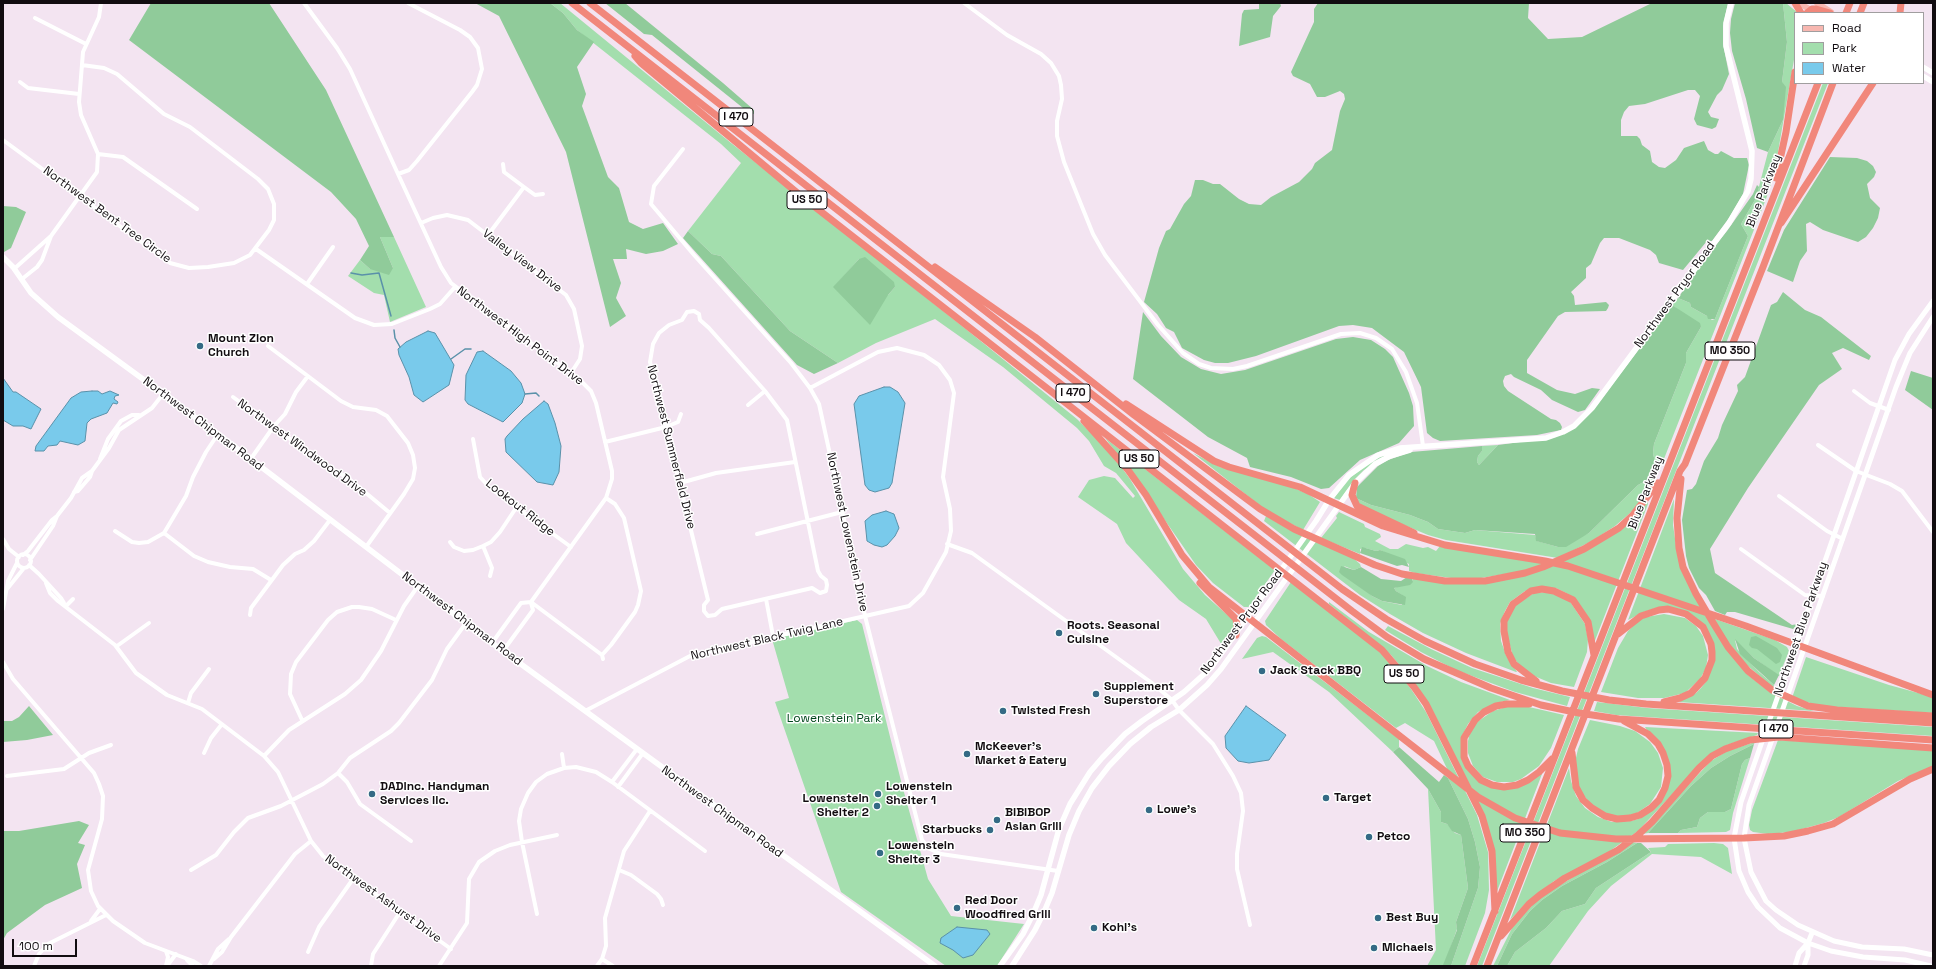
<!DOCTYPE html>
<style>
body{margin:0}
#map{position:relative;width:1936px;height:969px;overflow:hidden;background:#f3e4f1;font-family:"Space Grotesk",sans-serif}
canvas{display:block}
.frame{position:absolute;inset:0;border:4px solid #110c10;pointer-events:none}
.legend{position:absolute;left:1794px;top:12px;width:130px;height:72px;box-sizing:border-box;background:#fff;border:1px solid #a09e9f;margin:0;padding:5px 7px;list-style:none;font-size:12px;color:#110c10}
.legend li{display:flex;align-items:center;gap:8px;height:20px}
.legend b{width:20px;border:1px solid #a09e9f}
.scale{position:absolute;left:12px;top:939px;width:65px;height:18px;box-sizing:border-box;border:2px solid #110c10;border-top:0;padding-left:5px;font-size:12px;line-height:14px;white-space:nowrap;color:#110c10;-webkit-text-stroke:3px #fff;paint-order:stroke}
</style>
<div id="map">
<canvas width="1936" height="969"></canvas>
<div class="frame"></div>
<ul class="legend">
<li><b style="height:5px;background:#f7b7b0"></b>Road</li>
<li><b style="height:11px;background:#a3dead"></b>Park</li>
<li><b style="height:11px;background:#79caeb"></b>Water</li>
</ul>
<div class="scale">100 m</div>
</div>
<script>
const ctx = document.querySelector('canvas').getContext('2d');
ctx.lineJoin = 'round';
function fillPath(path, color) { ctx.fillStyle = color; ctx.fill(path, 'evenodd'); }
const toPath = rows => new Path2D(rows.map(r => 'M' + r).join(''));
function stroke(path, color, width, dash) { ctx.strokeStyle = color; ctx.lineWidth = width; ctx.lineCap = dash ? 'butt' : 'round'; ctx.setLineDash(dash || []); ctx.stroke(path); }
function drawText(font, color, halo, rows, align = 'center') {
  ctx.font = font + ' "Space Grotesk",sans-serif'; ctx.lineWidth = 3; ctx.setLineDash([]); ctx.textBaseline = 'middle'; ctx.strokeStyle = halo; ctx.fillStyle = color; for (const [text, x, y, turn = 0] of rows) {
    ctx.save(); ctx.translate(x, y); ctx.rotate((+turn || 0) * Math.PI / 180); ctx.textAlign = isNaN(turn) ? turn : align; if (halo) ctx.strokeText(text, 0, 0); ctx.fillText(text, 0, 0); ctx.restore();
  }
}
fillPath(toPath([
 [550,3,560,3,731,143,967,330,1077,419,1111,453,1130,479,1183,569,1205,595,1233,620,1234,628,1223,647,1206,619,1179,600,1126,543,1117,524,1078,497,1089,480,1104,476,1115,478,1133,498,1135,496,1116,473,1104,466,1089,441,1077,428,1003,367,935,319,876,343,838,363,790,331,721,256,712,254,688,231,741,163,721,144,577,30,563,13],
 [859,259,895,287,888,295,834,287],
 [1783,3,1786,3,1798,13,1795,13,1795,54,1774,175,1766,199,1660,469,1636,508,1615,526,1592,541,1558,558,1446,540,1428,535,1361,507,1356,498,1371,505,1410,515,1428,522,1438,529,1465,533,1475,530,1535,535,1537,541,1558,547,1589,533,1638,485,1649,479,1654,473,1656,467,1653,453,1654,444,1686,363,1686,353,1701,327,1672,305,1678,298,1690,303,1691,307,1707,316,1712,320,1715,319,1748,236,1741,224,1756,198,1768,152,1783,120,1782,82,1787,42],
 [1823,83,1828,83,1482,966,1477,966],
 [380,237,394,237,426,307,390,322,384,295,374,293,348,276,360,260,370,269,393,268],
 [1105,438,1275,570,1249,607,1244,607,1213,583,1196,565,1137,480],
 [1498,445,1479,465,1477,462,1478,456,1482,451,1482,446],
 [1396,451,1364,470,1354,480,1340,500,1334,498,1346,481,1373,460],
 [1193,453,1220,467,1289,486,1308,494,1320,502,1303,530,1267,511],
 [1674,499,1673,525,1677,552,1728,651,1748,675,1771,693,1797,706,1814,711,1678,702,1696,693,1701,688,1705,683,1714,660,1698,619,1656,608,1644,612,1628,620],
 [1648,500,1648,504,1594,643,1592,630,1571,596,1566,593,1556,588,1525,591,1510,602,1505,611,1500,624,1501,641,1506,655,1517,672,1516,672,1466,653,1423,633,1390,614,1360,595,1264,521,1266,516,1290,530,1352,557,1360,564,1361,567,1354,570,1344,566,1372,596,1382,601,1402,605,1402,595,1396,591,1394,588,1412,582,1413,578,1512,578,1610,536],
 [1339,512,1364,524,1365,527,1380,534,1381,537,1375,541,1390,549,1398,549,1406,544,1423,548,1428,547,1436,551,1440,546,1546,563,1523,571,1481,578,1451,578,1415,573,1409,571,1409,564,1380,550,1376,551,1365,548,1360,549,1360,554,1321,538,1337,518,1336,516],
 [1291,582,1373,646,1385,657,1411,689,1426,712,1477,815,1488,852,1489,890,1485,913,1465,966,1451,966,1478,888,1480,867,1475,842,1468,819,1448,778,1449,773,1434,741,1405,723,1396,728,1281,639,1266,625,1265,621],
 [1548,592,1569,600,1585,624,1588,639,1587,652,1574,687,1551,683,1534,676,1521,667,1513,657,1505,626,1514,606,1534,593],
 [1329,602,1369,632,1427,666,1461,682,1510,700,1500,702,1478,712,1468,724,1462,736,1470,773,1504,789,1540,773,1542,774,1496,894,1493,847,1417,686,1391,655,1329,604],
 [1664,614,1685,618,1696,626,1703,636,1708,655,1706,668,1700,679,1685,693,1664,698,1638,698,1601,692,1618,648,1628,631,1639,620,1646,617],
 [1712,618,1775,640,1787,647,1789,651,1779,676,1754,658,1735,640,1737,649,1759,672,1774,685,1773,688,1739,658],
 [857,620,862,624,902,785,928,879,951,916,1024,924,997,966,946,966,841,892,775,702,789,698,772,639],
 [1388,626,1431,649,1472,668,1533,688,1570,697,1567,706,1515,692,1456,670,1421,652,1385,630],
 [1262,636,1266,637,1399,739,1399,747,1393,752,1329,692,1273,652,1242,659,1257,638],
 [1806,657,1889,685,1933,697,1933,713,1821,706,1792,698],
 [1597,702,1647,708,1933,727,1933,736,1616,715,1594,711],
 [1506,707,1529,707,1564,715,1551,748,1539,766,1521,779,1513,782,1497,782,1483,777,1473,766,1468,753,1468,741,1470,732,1477,722,1493,711],
 [1590,720,1620,726,1635,731,1650,742,1658,753,1663,768,1661,787,1650,804,1637,813,1623,817,1608,815,1594,808,1579,790,1575,762,1578,749],
 [1645,727,1758,733,1757,735,1727,745,1706,758,1638,831,1607,853,1554,881,1525,904,1510,920,1569,768,1571,781,1576,796,1585,808,1598,817,1612,822,1631,821,1638,819,1654,809,1669,767],
 [1778,740,1933,750,1933,766,1898,781,1839,817,1824,823,1791,832,1768,834,1753,832,1750,830,1749,825,1752,810],
 [1755,742,1754,744,1730,756,1711,768,1691,786,1648,833,1642,834,1711,761,1727,751],
 [1750,758,1733,813,1730,830,1726,832,1678,833,1681,830,1697,827,1700,818,1708,812,1725,812,1731,809,1742,764,1745,760],
 [1428,789,1441,812,1441,822,1447,824,1455,833,1461,835,1468,888,1456,922,1457,929,1444,966,1427,966,1436,950],
 [1632,842,1637,843,1607,862,1562,886,1542,900,1530,911,1512,934,1497,966,1493,966,1513,926,1540,897],
 [1714,843,1723,844,1728,848,1732,874,1701,857,1652,854,1611,886,1588,911,1549,966,1507,966,1515,952,1546,928,1562,911,1585,904,1596,888,1651,852,1648,848,1665,847,1668,844]
]), '#a3dead');
fillPath(toPath([
 [151,3,269,3,326,90,394,237,380,237,393,268,389,275,370,269,360,260,369,246,356,219,331,192,129,40],
 [475,3,550,3,563,13,577,30,594,42,577,67,586,94,582,106,608,177,619,188,629,222,643,229,663,223,678,244,663,251,646,254,626,249,627,259,613,259,621,283,616,298,626,316,610,327,566,152,499,16],
 [605,3,625,3,723,83,754,110,754,114,748,112,652,35,644,34],
 [1259,3,1280,3,1281,6,1273,16,1270,37,1239,46,1242,14,1244,10,1259,9],
 [1318,3,1529,3,1528,18,1548,39,1582,37,1652,3,1728,3,1723,26,1723,44,1729,74,1722,90,1717,95,1708,112,1711,117,1719,119,1716,127,1712,129,1697,125,1694,119,1700,96,1695,90,1688,90,1645,104,1629,106,1624,112,1621,120,1621,136,1637,136,1640,139,1642,145,1650,151,1652,162,1659,167,1665,168,1676,160,1684,148,1704,141,1708,150,1715,154,1718,154,1721,151,1734,158,1747,158,1749,165,1743,194,1729,218,1712,241,1707,241,1683,270,1659,263,1656,255,1650,250,1619,238,1604,238,1600,243,1591,264,1586,268,1586,278,1571,292,1574,296,1575,305,1606,302,1609,305,1608,308,1606,311,1565,312,1558,316,1527,360,1527,373,1557,390,1575,394,1592,388,1600,389,1585,410,1578,412,1552,400,1541,390,1514,377,1511,374,1505,376,1503,381,1504,386,1508,391,1551,419,1556,420,1560,423,1562,427,1561,430,1537,435,1440,441,1433,438,1427,433,1421,387,1404,352,1372,328,1353,325,1339,326,1256,356,1228,363,1215,363,1204,360,1182,348,1174,332,1166,328,1157,314,1144,302,1159,248,1166,231,1170,229,1184,204,1191,196,1195,180,1203,180,1213,184,1220,184,1239,199,1249,204,1261,205,1271,197,1299,182,1312,169,1315,163,1332,150,1340,111,1345,99,1344,94,1340,91,1325,97,1317,97,1310,84,1293,76,1291,72,1314,22,1314,9],
 [1735,3,1783,3,1787,42,1782,82,1786,87,1783,120,1768,152,1757,148,1746,99,1732,51,1730,33,1731,19],
 [1830,157,1857,158,1867,161,1873,166,1876,172,1874,177,1867,184,1870,198,1880,208,1878,218,1873,228,1866,237,1858,242,1823,230,1810,222,1806,224,1807,251,1800,261,1793,282,1767,271,1784,230],
 [1757,185,1759,187,1756,198,1741,224,1748,236,1715,319,1708,319,1707,316,1691,307,1690,303,1678,298,1687,285,1687,281,1727,231,1753,194],
 [3,206,16,207,26,212,11,248,4,252],
 [688,231,712,254,721,256,790,331,838,363,814,374,797,365,683,238],
 [865,257,894,282,895,287,888,295,870,325,833,287,859,259],
 [1783,292,1805,310,1821,317,1871,356,1869,360,1843,348,1832,353,1842,369,1819,385,1748,488,1710,549,1715,573,1792,625,1798,624,1793,629,1735,612,1727,612,1725,615,1715,611,1706,595,1699,588,1689,568,1686,556,1682,520,1687,490,1692,489,1696,484,1704,461,1718,438,1722,425,1738,391,1737,385,1745,377,1771,305,1777,302],
 [1672,305,1700,323,1701,327,1686,353,1686,363,1654,444,1653,453,1656,467,1654,473,1649,479,1638,485,1589,533,1566,547,1558,547,1536,541,1535,534,1475,530,1465,533,1438,529,1428,522,1410,515,1371,505,1356,498,1357,487,1378,466,1388,460,1411,452,1482,446,1482,451,1478,456,1477,462,1479,465,1498,445,1556,437,1597,405],
 [1143,312,1161,336,1181,357,1201,369,1221,374,1245,370,1336,339,1353,337,1371,340,1385,349,1393,357,1409,393,1413,406,1414,426,1399,443,1360,460,1329,488,1321,489,1291,477,1250,467,1247,458,1208,437,1133,379],
 [1911,371,1933,378,1933,410,1905,390],
 [1362,547,1376,551,1380,550,1405,559,1409,567,1402,565,1397,566,1360,553],
 [1341,566,1354,570,1361,567,1381,579,1401,581,1407,577,1412,579,1413,582,1410,585,1394,588,1396,591,1406,597,1405,605,1382,601,1372,596,1342,575,1339,572],
 [1756,636,1777,648,1782,655,1780,662,1776,664,1757,649,1752,648,1749,645,1751,637],
 [1735,639,1754,658,1779,675,1774,685,1740,654],
 [29,706,53,735,27,740,3,742,3,721,12,721,19,717],
 [1754,744,1750,758,1745,760,1742,764,1731,809,1725,812,1708,812,1700,818,1697,827,1681,830,1678,833,1648,833,1691,786,1711,768,1730,756],
 [1399,747,1439,782,1444,775,1448,778,1468,819,1475,842,1480,867,1478,888,1451,966,1443,965,1457,930,1456,922,1468,888,1461,835,1452,831,1447,824,1441,822,1441,812,1428,789,1393,752],
 [79,821,89,825,78,843,85,845,77,864,82,888,45,905,7,933,3,940,3,831,19,831],
 [1637,843,1641,843,1651,852,1596,888,1585,904,1562,911,1546,928,1515,952,1507,966,1497,966,1512,934,1530,911,1542,900,1562,886,1607,862]
]), '#90cb9a');
const water = toPath([
 [428,331,435,333,454,365,449,385,423,402,414,395,409,377,399,355,398,349,406,342,428,331],
 [483,351,511,371,521,383,525,394,522,403,503,422,468,404,465,400,466,375,477,352,483,351],
 [3,378,13,392,16,392,41,409,31,429,23,426,13,426,3,420,3,378],
 [884,387,890,387,898,392,905,403,892,483,889,488,875,492,869,490,865,485,854,404,859,396,884,387],
 [92,391,98,391,102,394,110,391,119,395,115,396,114,399,118,402,117,404,113,403,107,413,91,419,87,423,85,441,78,445,60,441,57,445,48,446,44,451,35,451,36,446,71,398,81,392,92,391],
 [544,401,548,404,555,423,561,446,559,472,553,485,537,482,506,452,505,439,507,436,523,419,544,401],
 [886,511,894,514,899,528,895,536,887,545,882,547,874,545,867,541,865,521,872,515,886,511],
 [1246,706,1286,735,1269,760,1249,763,1238,761,1226,748,1225,736,1246,706],
 [957,927,987,930,990,934,973,955,963,958,953,950,940,943,941,938,957,927]
]);
fillPath(water, '#79caeb');
stroke(water, '#5a91a9', 1);
stroke(toPath([
 [351,273,362,275,379,273,391,316],
 [394,330,395,338,400,347],
 [451,359,465,349,471,349],
 [525,394,536,393,539,396]
]), '#5a91a9', 1.5);
stroke(toPath([
 [304,3,337,48,350,69,398,174,409,170,417,161,472,92,477,85,482,69,478,48,470,37,460,30,408,3],
 [964,3,1007,35,1041,54,1051,63,1059,76,1061,85,1062,99,1057,121,1057,136,1064,162,1093,234,1105,255,1158,325,1183,353,1199,364,1211,368,1233,369,1247,366,1341,334,1360,333,1376,338,1392,349,1406,372,1417,403,1423,446],
 [35,18,86,44],
 [20,82,28,88,79,94],
 [3,140,170,263,189,268,208,267,234,263,250,255,269,230,274,220,274,204,268,189,258,179,190,127,164,114,117,74,104,68,82,65],
 [683,149,654,186,651,204,694,255,791,363,810,388,819,404,865,616,922,840,930,849,941,854,1058,871],
 [98,154,123,157,197,209],
 [503,164,504,172,524,187,535,195,543,194],
 [398,174,441,267,451,283,579,379,591,391,596,403,612,471,612,479,606,498,531,602,521,603,492,643],
 [421,223,433,218,447,215,468,220,566,295,574,309,582,346,580,359,571,373],
 [488,235,524,187],
 [256,249,355,318,374,325,392,324,430,309,440,304,455,287],
 [14,269,51,236,97,172,98,154,81,115,79,102,83,52,99,17,101,3],
 [22,279,37,267,42,260,51,236],
 [307,284,333,247],
 [694,311,699,314,700,320,709,328,765,391,787,420,818,571,821,576,826,580,827,585,826,591,820,593,812,588,722,609,715,615,708,616,704,611,704,605,708,600,650,362,653,344,659,333,669,325,682,320,687,312,694,311],
 [268,346,341,401,353,407,376,410,387,416,408,443,413,455,415,468,413,479,404,494,366,547],
 [1854,391,1870,403,1889,410],
 [233,397,324,464,348,478,390,513],
 [748,405,765,391],
 [473,439,480,477,490,488,571,547],
 [605,442,666,427,678,422,681,414],
 [1818,445,1856,471,1890,484,1902,491,1933,532],
 [100,459,108,439,121,421,132,415,139,415],
 [250,460,274,426,285,414,296,392,308,376],
 [680,483,716,473,795,462],
 [74,492,78,491,90,477,92,471,109,448,119,430,152,408,163,394],
 [1779,496,1827,531,1843,539],
 [115,531,132,542,139,543,148,542,164,533],
 [164,533,194,556,208,562,230,567,253,569,271,580],
 [164,533,186,496,193,477,206,452,218,434],
 [757,534,842,512],
 [3,539,9,549,19,557],
 [450,542,454,547,464,551,473,550,483,546,491,542,500,532,516,508],
 [947,544,972,553,1152,683,1172,700,1179,710,1213,744,1233,776,1241,793,1243,811,1237,854,1237,869,1250,925],
 [483,546,492,568,490,576],
 [1741,549,1805,595,1823,596],
 '17 561a7 7 0 1 1 14 0a7 7 0 1 1-14 0Z',
 [23,555,28,551,52,520,57,516,71,498,82,478,92,471],
 [30,560,53,526,57,516],
 [29,565,39,574,61,598,64,603],
 [46,583,50,593,58,601,115,645,136,673,167,695,202,709,264,756,278,772,311,841,323,856,451,949],
 [7,589,24,568],
 [766,599,773,636],
 [531,602,602,655],
 [66,606,73,599],
 [3,609,8,581,17,563],
 [250,615,251,608,283,565,295,554,304,550,314,541,330,520],
 [117,646,149,623],
 [503,651,533,610,531,603],
 [603,659,602,655,611,645,635,612,638,605,641,591,624,518,615,504,606,498],
 [3,662,13,679,94,773,99,784,103,796,102,819,88,870,91,891,98,906,113,921,145,943,193,961,201,966],
 [188,703,191,693,209,669],
 [585,711,690,656,909,606,923,593,946,552,951,531,950,509,943,477,954,393,950,380,939,365,924,355,897,348,878,352,810,388],
 [302,720,290,694,291,674,296,662,328,620,337,612,352,607,359,607,372,609,396,620],
 [204,753,211,738,222,724],
 [562,754,564,768],
 [264,756,289,730,345,694,361,680,381,651,404,606,418,586],
 [338,773,347,782,360,804,411,841],
 [7,776,64,769,89,753,111,745],
 [612,782,637,749],
 [618,787,643,753],
 [191,870,216,855,234,832,248,818,281,806,323,784,338,773,350,758,391,731,399,723,432,680,447,649,466,623],
 [619,870,631,875,657,894,661,899,663,905],
 [537,914,522,842,519,821,521,809,528,793,536,782,547,774,564,768,576,767,596,772,612,782,705,851],
 [91,921,100,909],
 [166,951,168,957,166,966],
 [308,952,319,927,353,879],
 [214,959,222,952,231,937,295,854,311,841],
 [602,959,613,966],
 [187,960,193,966],
 [34,966,39,954,48,944,106,915],
 [167,966,176,954],
 [209,966,218,949,229,939],
 [371,966,373,954,400,912],
 [439,966,467,923,469,879,479,862,495,851,510,845,557,835],
 [597,966,602,959,606,946,605,918,624,851,650,811]
]), '#fff', 4);
stroke(toPath([
 [1933,317,1910,353,1896,387,1749,805,1744,838,1751,872,1766,901,1776,910,1798,925,1834,941,1862,947,1904,949,1933,955],
 [1795,966,1799,953,1808,943],
 [1804,966,1808,955,1808,943,1812,933],
 [1931,966,1905,960,1863,957,1831,951,1808,943,1780,928,1758,907,1748,892,1739,871,1734,838,1741,802,1895,360,1909,334,1933,301]
]), '#fff', 5);
stroke(toPath([
 [1923,67,1933,73],
 [1923,76,1933,82],
 [3,257,13,267,31,293,58,317,218,434,492,643,935,966],
 [1000,966,1023,934,1033,914,1041,895,1059,829,1070,804,1090,772,1102,758,1125,734,1142,721,1184,692,1211,668,1316,521,1329,500,1349,475,1378,455,1400,448,1546,438,1563,432,1574,426,1592,408,1729,223,1748,191,1751,179,1752,151,1726,46,1726,23,1731,3],
 [1012,966,1035,930,1044,912,1052,893,1069,835,1079,811,1092,788,1109,766,1130,744,1151,727,1179,710,1207,685,1221,669,1355,483,1375,464,1390,456,1410,450]
]), '#fff', 5.5);
stroke(toPath([
 [1799,3,1816,13],
 [1817,3,1831,12]
]), '#f7b7b0', 6);
stroke(toPath([
 [572,3,1352,611,1387,637,1424,659,1491,688,1541,705,1579,713,1619,719,1933,740],
 [590,3,1342,589,1386,619,1425,641,1475,664,1521,680,1562,691,1609,700,1646,704,1933,723],
 [1795,3,1801,13],
 [1807,13,1812,9,1816,9,1830,13],
 [1846,13,1850,3],
 [1860,13,1864,3],
 [1900,13,1901,3],
 [635,56,641,63,801,196,1382,650,1414,687,1426,704,1482,816,1492,851,1495,911],
 [1776,178,1786,132,1795,72],
 [1781,223,1873,83],
 [935,267,1035,337,1134,415,1260,509,1294,529,1375,565,1402,574,1445,581,1485,581,1525,573,1543,567,1584,549,1619,528,1633,515,1658,483],
 [1126,404,1214,461,1229,467,1300,487,1383,526,1445,545,1545,561,1568,566,1746,626,1933,695],
 [1084,421,1128,470,1146,495,1182,555,1209,587,1478,797,1515,818,1560,833,1616,839,1744,838,1784,836,1808,831,1833,824,1910,779,1933,769],
 [1681,479,1677,518,1679,548,1683,567,1696,594,1712,621,1728,647,1748,671,1772,690,1808,706,1837,710,1933,716],
 [1355,483,1352,495,1357,506,1414,533],
 [1200,583,1236,619,1237,626,1236,635],
 [1618,634,1641,616,1659,610,1668,609,1686,614,1703,627,1711,644,1712,652,1712,660,1705,678,1691,693,1680,698,1664,702],
 [1536,681,1514,664,1508,652,1504,631,1504,621,1513,604,1531,591,1542,589,1554,591,1573,600,1588,622,1594,655],
 [1529,704,1507,704,1496,706,1484,712,1475,720,1464,738,1464,757,1468,766,1481,780,1492,785,1504,787,1517,785,1528,780,1539,772,1552,759],
 [1572,753,1576,787,1583,800,1592,808,1605,816,1617,819,1630,818,1640,815,1651,808,1659,800,1665,788,1668,776,1667,765,1663,753,1658,744,1648,734,1624,721],
 [1501,936,1529,904,1540,895,1565,878,1618,850,1638,835,1652,822,1699,768,1712,756,1725,749,1750,740,1779,737,1933,748],
 [1473,966,1818,83],
 [1487,966,1680,471,1685,464,1763,267,1833,83]
]), '#f1877b', 7);
for (const [x, y, r, color] of [
 [200,346,4,"#346a85"],
 [1059,633,4,"#346a85"],
 [1262,671,4,"#346a85"],
 [1096,694,4,"#346a85"],
 [1003,711,4,"#346a85"],
 [967,754,4,"#346a85"],
 [372,794,4,"#346a85"],
 [878,794,4,"#346a85"],
 [1326,798,4,"#346a85"],
 [877,806,4,"#346a85"],
 [1149,810,4,"#346a85"],
 [997,820,4,"#346a85"],
 [990,830,4,"#346a85"],
 [1369,837,4,"#346a85"],
 [880,853,4,"#346a85"],
 [957,908,4,"#346a85"],
 [1378,918,4,"#346a85"],
 [1094,928,4,"#346a85"],
 [1374,948,4,"#346a85"]
]) { const dot = new Path2D(); dot.arc(x, y, r, 0, 2 * Math.PI); ctx.fillStyle = color; ctx.fill(dot); stroke(dot, '#fff', 1.5); }
for (const [x, y, w] of [
 [736,117,34],
 [807,200,40],
 [1730,351,50],
 [1073,393,34],
 [1139,459,40],
 [1404,674,40],
 [1776,729,34],
 [1525,833,50]
]) { const box = new Path2D(); box.roundRect(x - w / 2, y - 9, w, 18, 3); ctx.fillStyle = '#fff'; ctx.fill(box); stroke(box, '#110c10', 1); }
drawText('bold 11px', '#110c10', null, [
 ["I 470",736,117],
 ["US 50",807,200],
 ["MO 350",1730,351],
 ["I 470",1073,393],
 ["US 50",1139,459],
 ["US 50",1404,674],
 ["I 470",1776,729],
 ["MO 350",1525,833]
]);
drawText('12px', '#110c10', '#fff', [
 ["Blue Parkway",1764,191,-69],
 ["Northwest Bent Tree Circle",107,215,36],
 ["Valley View Drive",522,261,37],
 ["Northwest Pryor Road",1675,295,-54],
 ["Northwest High Point Drive",520,336,37],
 ["Northwest Chipman Road",203,424,37],
 ["Northwest Summerfield Drive",671,447,76],
 ["Northwest Windwood Drive",302,448,36],
 ["Blue Parkway",1646,493,-69],
 ["Lookout Ridge",520,508,38],
 ["Northwest Lowenstein Drive",847,532,78],
 ["Northwest Chipman Road",462,619,37],
 ["Northwest Pryor Road",1242,622,-53],
 ["Northwest Blue Parkway",1801,629,-71],
 ["Northwest Black Twig Lane",767,639,-13],
 ["Northwest Chipman Road",722,812,36],
 ["Northwest Ashurst Drive",383,899,36]
]);
drawText('bold 12px', '#110c10', '#fff', [
 ["Mount Zion",208,339],
 ["Church",208,353],
 ["Roots. Seasonal",1067,626],
 ["Cuisine",1067,640],
 ["Jack Stack BBQ",1270,671],
 ["Supplement",1104,687],
 ["Superstore",1104,701],
 ["Twisted Fresh",1011,711],
 ["McKeever's",975,747],
 ["Market & Eatery",975,761],
 ["DADinc. Handyman",380,787],
 ["Services llc.",380,801],
 ["Lowenstein",886,787],
 ["Shelter 1",886,801],
 ["Target",1334,798],
 ["Lowenstein",869,799,"right"],
 ["Shelter 2",869,813,"right"],
 ["Lowe's",1157,810],
 ["BIBIBOP",1005,813],
 ["Asian Grill",1005,827],
 ["Starbucks",982,830,"right"],
 ["Petco",1377,837],
 ["Lowenstein",888,846],
 ["Shelter 3",888,860],
 ["Red Door",965,901],
 ["Woodfired Grill",965,915],
 ["Best Buy",1386,918],
 ["Kohl's",1102,928],
 ["Michaels",1382,948]
], 'left');
drawText('12px', '#00471b', '#fff', [
 ["Lowenstein Park",834,719]
]);
</script>
